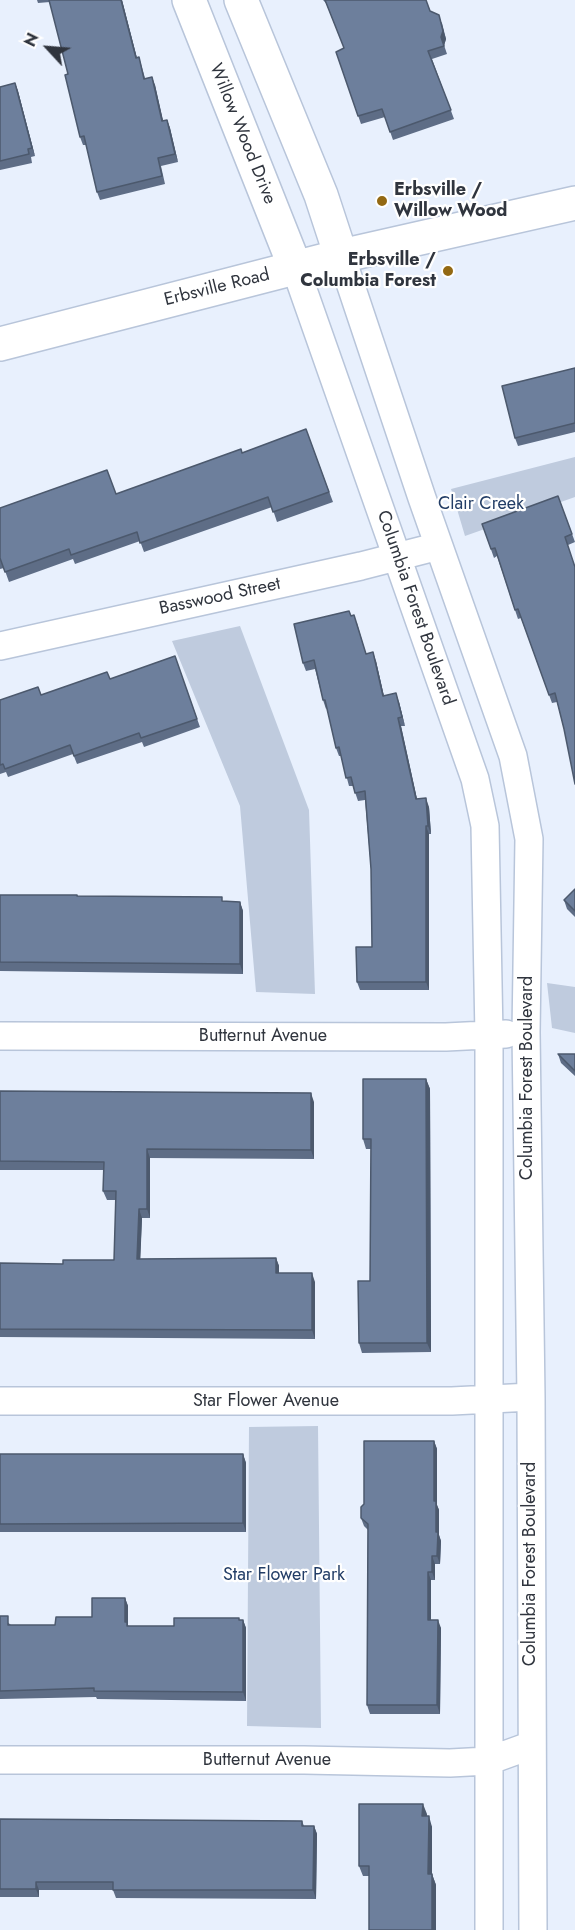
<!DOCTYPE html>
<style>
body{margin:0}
#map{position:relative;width:575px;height:1930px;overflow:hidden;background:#e8f0fd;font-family:Jost,sans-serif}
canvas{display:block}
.north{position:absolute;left:18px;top:18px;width:60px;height:60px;-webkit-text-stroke:4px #fff;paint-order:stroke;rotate:296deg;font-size:16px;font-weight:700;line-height:24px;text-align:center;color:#30353e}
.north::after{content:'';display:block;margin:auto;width:21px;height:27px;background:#30353e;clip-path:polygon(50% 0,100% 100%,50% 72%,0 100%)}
</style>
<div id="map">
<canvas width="575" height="1930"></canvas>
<div class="north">N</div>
</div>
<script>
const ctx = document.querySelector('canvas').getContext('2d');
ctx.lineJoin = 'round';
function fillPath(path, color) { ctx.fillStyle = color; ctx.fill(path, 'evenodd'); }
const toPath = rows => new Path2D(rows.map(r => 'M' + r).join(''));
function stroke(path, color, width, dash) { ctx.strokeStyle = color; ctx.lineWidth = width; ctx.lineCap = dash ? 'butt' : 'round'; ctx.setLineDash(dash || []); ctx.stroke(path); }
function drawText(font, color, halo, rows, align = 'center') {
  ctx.font = font + ' Jost,sans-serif'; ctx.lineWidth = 4.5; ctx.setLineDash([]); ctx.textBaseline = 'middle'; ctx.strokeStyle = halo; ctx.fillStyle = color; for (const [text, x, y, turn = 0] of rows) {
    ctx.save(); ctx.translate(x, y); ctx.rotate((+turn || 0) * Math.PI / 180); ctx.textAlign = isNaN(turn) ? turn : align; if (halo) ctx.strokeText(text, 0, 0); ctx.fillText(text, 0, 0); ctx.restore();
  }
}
fillPath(toPath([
 [575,457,575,497,465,536,451,489],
 [240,626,309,810,315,994,256,992,240,806,172,641],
 [547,983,575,987,575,1033,552,1028],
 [318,1426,321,1728,247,1726,249,1427]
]), '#bfcbde');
const street = toPath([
 [341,256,422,498,513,756,529,839,526,1032,531,1397,533,1930],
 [295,267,475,779,485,826,489,1036,489,1930],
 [0,646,361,566,439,546],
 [0,1036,446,1037,506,1034],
 [0,1401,452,1401,531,1397],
 [0,1760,304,1760,450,1763,488,1761,532,1745]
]);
const secondary = toPath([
 [189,0,295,267],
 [241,0,321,195,341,256],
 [0,344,341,256,575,203]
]);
stroke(street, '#b8c5da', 30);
stroke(secondary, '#b8c5da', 36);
stroke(street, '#fff', 27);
stroke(secondary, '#fff', 33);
fillPath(toPath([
 [37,0,122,0,137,58,139,57,145,78,155,85,163,121,167,120,170,128,178,162,161,166,165,184,100,200,97,192,86,145,83,145,80,137,68,74,50,2,38,3],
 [323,0,426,0,430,11,442,23,446,39,444,45,447,54,432,59,454,119,393,140,385,117,361,124,336,52,344,48,326,3],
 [15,83,18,91,35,156,31,157,32,163,0,170,0,87],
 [575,368,575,432,518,446,515,438],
 [306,429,333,502,277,522,272,507,144,552,140,541,75,564,73,559,9,582,4,568,0,569,0,508,116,494,242,453],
 [558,496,575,542,568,545,564,729,557,702,552,703,521,618,518,619,497,556,494,558,482,524],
 [351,616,357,623,366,654,376,661,384,696,399,702,405,726,401,726,417,799,429,807,431,834,429,834,429,990,360,990,357,982,372,947,371,869,365,800,358,801,353,786,349,786,341,756,339,756,336,748,327,708,326,709,323,700,315,669,306,671,303,663],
 [175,656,200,727,144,747,142,742,77,764,73,754,8,777,6,772,0,774,0,700,41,695,110,679],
 [575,889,575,917,567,909,564,900],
 [0,895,77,895,78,896,240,902,243,911,243,974,0,971],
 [558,1054,575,1054,575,1076,561,1063],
 [426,1079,430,1089,431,1352,362,1353,359,1343,370,1281,371,1149,366,1149,363,1139],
 [0,1091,314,1102,314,1159,150,1158,150,1218,142,1218,140,1259,276,1258,279,1266,279,1273,315,1282,315,1339,0,1337,0,1263,63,1264,114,1260,116,1200,107,1200,103,1191,104,1170,0,1170],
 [434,1441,437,1449,437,1505,439,1510,439,1535,441,1541,440,1564,435,1564,435,1580,431,1580,431,1620,441,1628,440,1714,370,1714,367,1705,368,1530,364,1526,361,1518],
 [0,1454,243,1454,246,1463,246,1532,0,1532],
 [125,1598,128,1606,128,1626,174,1626,243,1620,246,1628,246,1701,97,1699,96,1697,0,1699,0,1616,11,1625,55,1625,92,1617],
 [427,1814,426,1816,432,1827,432,1874,436,1885,436,1930,369,1930,369,1876,363,1876,359,1866],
 [0,1819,302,1821,304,1826,314,1826,317,1834,316,1899,116,1898,113,1890,39,1890,39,1897,0,1897]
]), '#5e6d86');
fillPath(toPath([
 [121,0,122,0,139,66,136,58],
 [439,15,446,39,444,46,441,37],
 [152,77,155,85,165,129,162,121],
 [15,83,18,91,35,156,32,148],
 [167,120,170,128,178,162,175,154],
 [373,652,376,661,386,705,383,696],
 [396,693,399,702,405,726,402,717],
 [398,718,401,726,419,808,416,799],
 [426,798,429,807,431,834,428,826],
 [426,826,429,834,429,990,426,982],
 [240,902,243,911,243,974,240,964],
 [426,1079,430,1089,431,1352,427,1343],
 [311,1093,314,1102,314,1159,311,1150],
 [147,1149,150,1158,150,1218,147,1209],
 [139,1209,142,1218,140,1268,137,1259],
 [276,1258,279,1266,279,1282,276,1273],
 [312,1273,315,1282,315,1339,312,1330],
 [434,1441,437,1449,437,1505,439,1510,439,1535,441,1541,440,1564,437,1556,434,1501],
 [243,1454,246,1463,246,1532,243,1523],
 [432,1556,435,1564,435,1580,432,1572],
 [428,1572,431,1580,431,1628,428,1620],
 [125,1598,128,1606,128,1625,130,1630,125,1622],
 [243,1620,246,1628,246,1701,243,1692],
 [438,1620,441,1628,440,1714,437,1705],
 [423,1804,427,1814,426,1827,422,1816],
 [429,1816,432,1827,432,1885,428,1874],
 [314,1826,317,1834,316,1899,313,1890],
 [432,1874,436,1885,436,1930,432,1930],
 [36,1882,39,1890,39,1897,36,1889]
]), '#4c596d');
const building = toPath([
 [49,0,121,0,136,58,139,57,144,79,152,77,162,121,167,120,175,154,158,158,162,176,97,192,84,136,80,137,65,75,68,74,49,0],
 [325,0,426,0,430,11,439,15,443,31,441,37,444,46,428,51,451,110,390,132,382,109,358,116,336,52,344,48,325,0],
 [15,83,32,148,28,149,29,154,0,161,0,87,15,83],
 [575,368,575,423,515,438,502,386,575,368],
 [306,429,329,492,273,512,268,497,140,543,137,532,71,555,69,549,5,572,0,558,0,508,107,470,116,494,241,449,242,453,306,429],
 [558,496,572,534,565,537,575,567,575,784,564,729,555,693,549,695,518,609,515,610,495,548,491,549,482,524,558,496],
 [349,611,351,616,354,615,366,654,373,652,383,696,396,693,402,717,398,718,416,799,426,798,428,826,426,826,426,982,357,982,356,947,372,947,371,869,365,791,355,793,351,777,346,778,339,747,336,748,325,700,323,700,314,660,303,663,294,624,349,611],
 [175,656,197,719,141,738,139,733,74,756,70,745,5,769,3,764,0,765,0,700,38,687,41,695,107,672,110,679,175,656],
 [575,889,575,911,564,900,575,889],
 [0,895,77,895,77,896,222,897,222,901,240,902,240,964,0,962,0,895],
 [558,1054,575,1054,575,1071,558,1054],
 [363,1079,426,1079,427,1343,359,1343,358,1281,370,1281,371,1139,363,1139,363,1079],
 [0,1091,311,1093,311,1150,147,1149,147,1209,139,1209,137,1259,276,1258,276,1273,312,1273,312,1330,0,1329,0,1263,63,1264,63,1260,114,1260,116,1191,103,1191,104,1162,0,1161,0,1091],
 [364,1441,434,1441,434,1501,436,1501,436,1532,438,1532,437,1556,432,1556,432,1572,428,1572,428,1620,438,1620,437,1705,367,1705,368,1524,361,1518,361,1507,364,1504,364,1441],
 [0,1454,243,1454,243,1523,0,1524,0,1454],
 [92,1598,125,1598,125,1622,127,1622,127,1626,174,1626,174,1618,239,1618,239,1620,243,1620,243,1692,94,1691,94,1688,0,1691,0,1616,8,1616,8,1625,55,1625,56,1617,92,1617,92,1598],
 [359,1804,423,1804,422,1816,429,1816,428,1874,432,1874,432,1930,369,1930,369,1866,359,1866,359,1804],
 [0,1819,302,1821,302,1826,314,1826,313,1890,113,1890,113,1882,36,1882,36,1889,0,1889,0,1819]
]);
fillPath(building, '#6d7f9c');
stroke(building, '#4c596d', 1.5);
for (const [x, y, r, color] of [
 [382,201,6,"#936913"],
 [448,271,6,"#936913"]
]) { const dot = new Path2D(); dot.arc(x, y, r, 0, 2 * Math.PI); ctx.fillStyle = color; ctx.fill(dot); stroke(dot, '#fff', 2); }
drawText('18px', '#30353e', '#fff', [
 ["Willow Wood Drive",242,134,68],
 ["Erbsville Road",217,288,-14],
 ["Basswood Street",220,597,-12],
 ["Columbia Forest Boulevard",415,608,71],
 ["Butternut Avenue",263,1037],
 ["Columbia Forest Boulevard",528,1078,-90],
 ["Star Flower Avenue",266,1402],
 ["Columbia Forest Boulevard",531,1564,-90],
 ["Butternut Avenue",267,1761]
]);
drawText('bold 18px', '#30353e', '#fff', [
 ["Erbsville /",394,191],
 ["Willow Wood",394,212],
 ["Erbsville /",436,261,"right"],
 ["Columbia Forest",436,282,"right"]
], 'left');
drawText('18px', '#223d66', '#fff', [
 ["Clair Creek",481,505],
 ["Star Flower Park",284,1576]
]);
</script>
